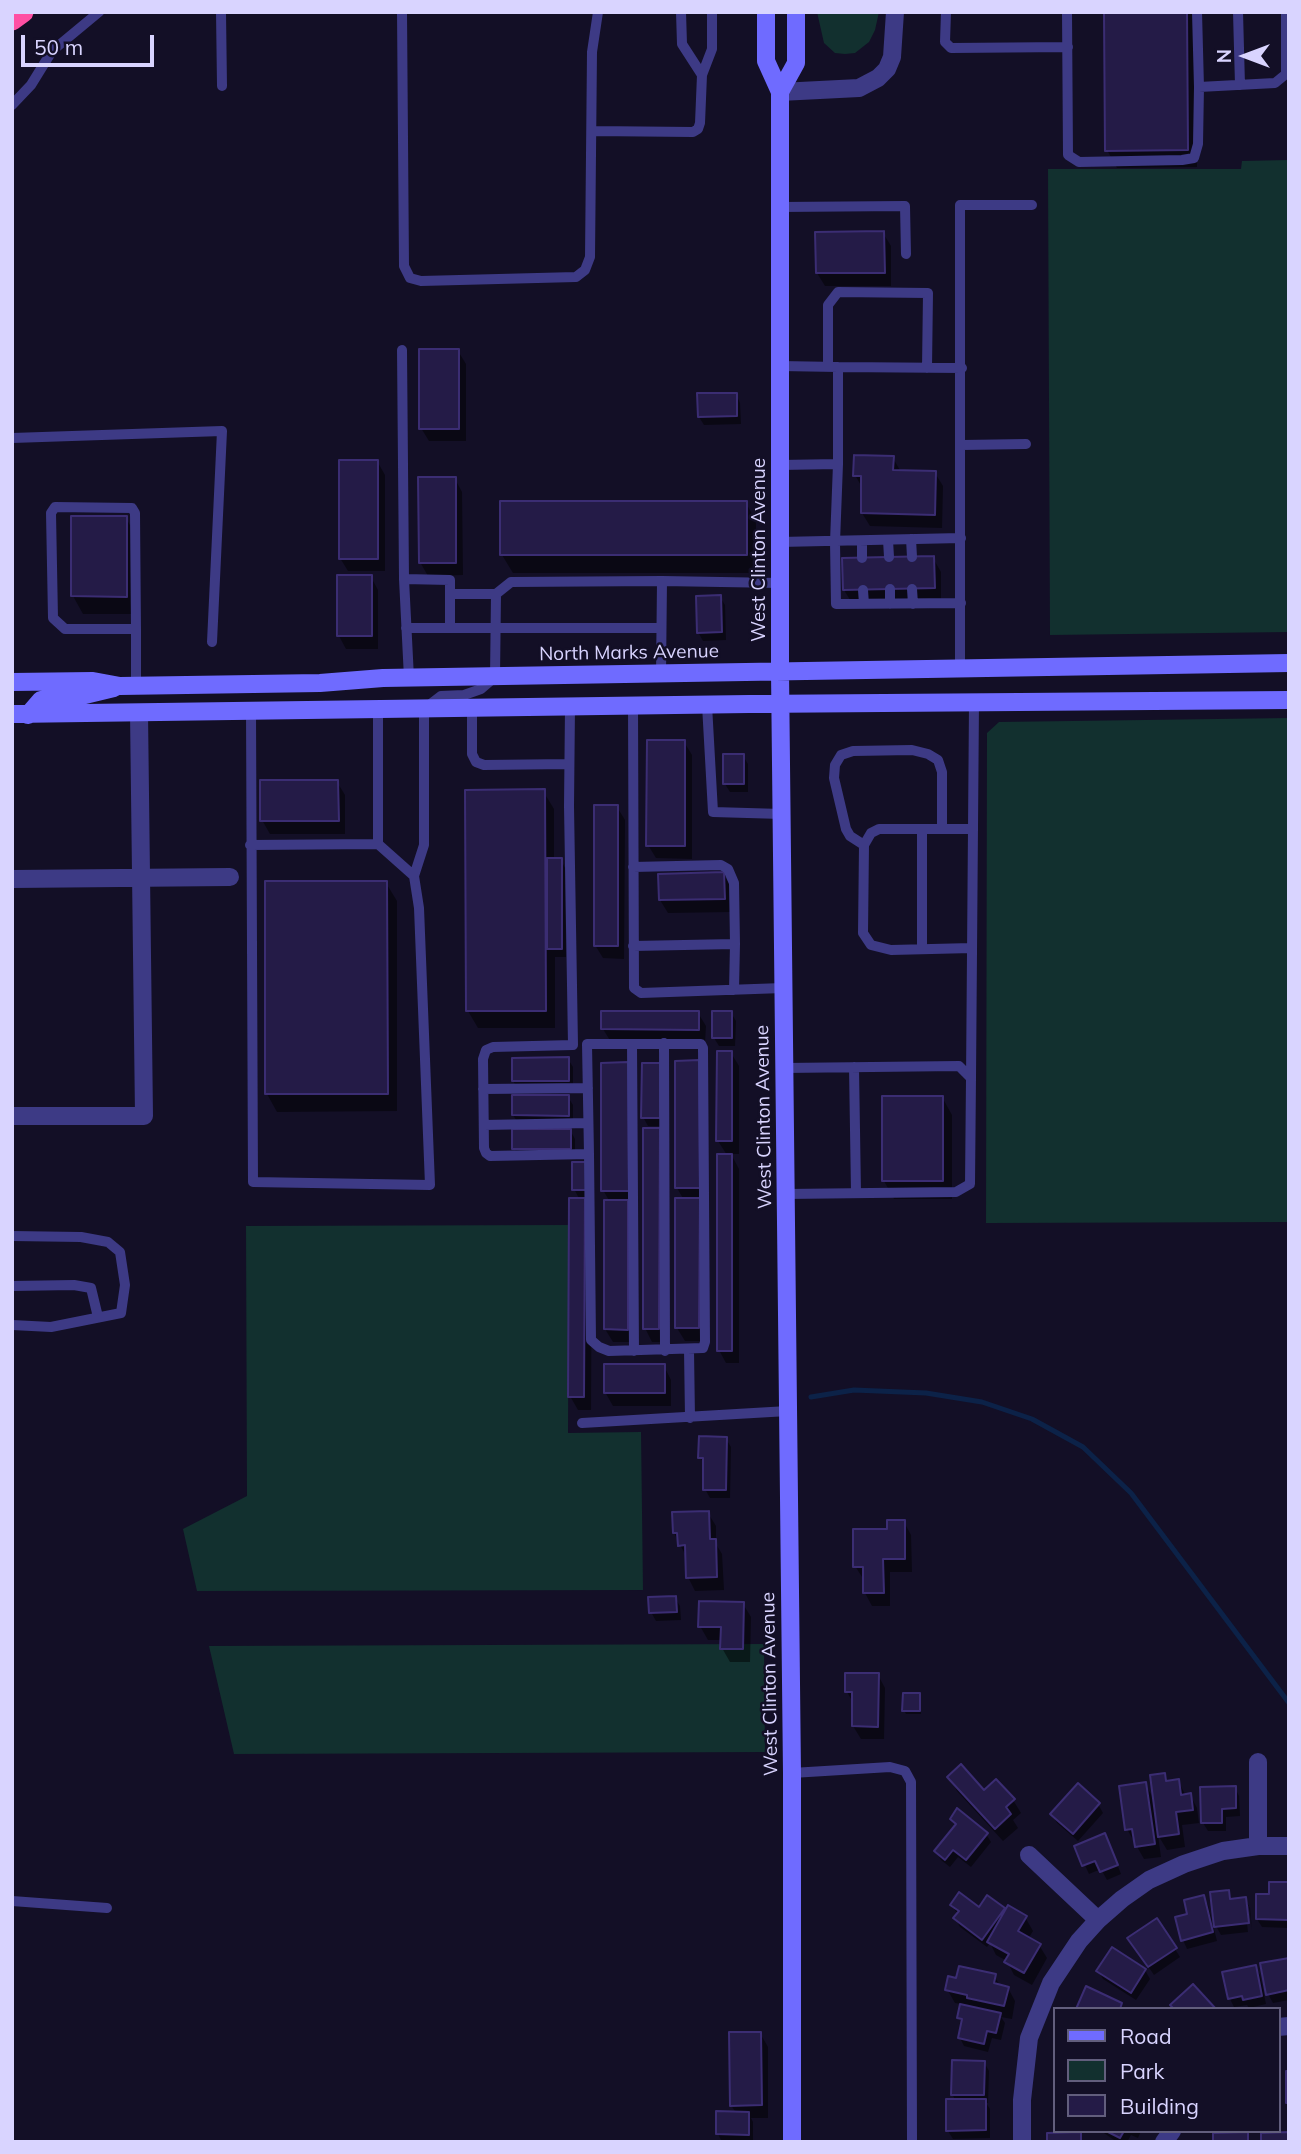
<!DOCTYPE html>
<style>
body{margin:0}
#map{position:relative;width:1301px;height:2154px;overflow:hidden;background:#130f26;font-family:Mulish,sans-serif}
canvas{display:block}
.frame{position:absolute;inset:0;border:14px solid #d9d4ff;pointer-events:none}
.legend{position:absolute;left:1053px;top:2007px;width:228px;height:126px;box-sizing:border-box;background:#130f26;border:2px solid #625e7d;margin:0;padding:9px 12px;list-style:none;font-size:21px;color:#d9d4ff}
.legend li{display:flex;align-items:center;gap:14px;height:35px}
.legend b{width:35px;border:2px solid #625e7d}
.north{position:absolute;left:1210px;top:21px;width:70px;height:70px;-webkit-text-stroke:5px #130f26;paint-order:stroke;rotate:270deg;font-size:19px;font-weight:700;line-height:28px;text-align:center;color:#d9d4ff}
.north::after{content:'';display:block;margin:auto;width:24px;height:32px;background:#d9d4ff;clip-path:polygon(50% 0,100% 100%,50% 72%,0 100%)}
.scale{position:absolute;left:21px;top:35px;width:133px;height:32px;box-sizing:border-box;border:4px solid #d9d4ff;border-top:0;padding-left:9px;font-size:21px;line-height:24px;white-space:nowrap;color:#d9d4ff;-webkit-text-stroke:5px #130f26;paint-order:stroke}
</style>
<div id="map">
<canvas width="1301" height="2154"></canvas>
<div class="frame"></div>
<ul class="legend">
<li><b style="height:9px;background:#6f6bff"></b>Road</li>
<li><b style="height:19px;background:#12302f"></b>Park</li>
<li><b style="height:19px;background:#241b47"></b>Building</li>
</ul>
<div class="north">N</div>
<div class="scale">50 m</div>
</div>
<script>
const ctx = document.querySelector('canvas').getContext('2d');
ctx.lineJoin = 'round';
function fillPath(path, color) { ctx.fillStyle = color; ctx.fill(path, 'evenodd'); }
const toPath = rows => new Path2D(rows.map(r => 'M' + r).join(''));
function stroke(path, color, width, dash) { ctx.strokeStyle = color; ctx.lineWidth = width; ctx.lineCap = dash ? 'butt' : 'round'; ctx.setLineDash(dash || []); ctx.stroke(path); }
function drawText(font, color, halo, rows, align = 'center') {
  ctx.font = font + ' Mulish,sans-serif'; ctx.lineWidth = 5; ctx.setLineDash([]); ctx.textBaseline = 'middle'; ctx.strokeStyle = halo; ctx.fillStyle = color; for (const [text, x, y, turn = 0] of rows) {
    ctx.save(); ctx.translate(x, y); ctx.rotate((+turn || 0) * Math.PI / 180); ctx.textAlign = isNaN(turn) ? turn : align; if (halo) ctx.strokeText(text, 0, 0); ctx.fillText(text, 0, 0); ctx.restore();
  }
}
fillPath(toPath([
 [817,12,879,12,875,30,869,42,855,53,845,54,835,53,824,43],
 [1289,160,1289,632,1050,635,1048,169,1241,169,1242,161],
 [1289,718,1289,1222,986,1223,987,733,999,722],
 [569,1225,568,1433,641,1432,643,1590,197,1591,183,1529,247,1496,246,1226],
 [764,1644,765,1752,234,1754,209,1646]
]), '#12302f');
fillPath(toPath([
 [1105,12,1196,12,1197,167,1117,168,1107,150],
 [883,233,891,246,891,286,825,286,817,273],
 [458,351,466,364,466,441,429,441,421,428],
 [736,394,740,403,741,424,704,425,699,417],
 [893,458,901,472,935,473,943,486,942,528,870,526,862,513,863,489,855,475],
 [377,461,385,475,385,571,348,571,340,558],
 [455,479,462,492,463,575,428,576,420,562],
 [746,503,756,521,756,573,513,573,502,555],
 [126,518,136,536,136,614,83,614,73,596],
 [933,558,941,572,941,601,852,603,844,590],
 [371,577,378,590,378,649,346,649,339,636],
 [720,597,725,605,726,640,703,641,698,632],
 [684,742,692,755,692,859,656,858,648,845],
 [743,756,748,764,748,792,730,792,725,784],
 [337,782,345,795,345,834,270,834,262,820],
 [543,791,554,809,554,860,561,860,565,868,566,957,555,957,555,1028,478,1028,468,1011],
 [617,807,625,820,624,959,603,958,595,945],
 [723,874,731,887,731,912,668,913,660,900,660,875],
 [386,883,397,901,397,1111,277,1112,267,1094],
 [698,1013,706,1026,705,1043,611,1042,603,1029],
 [731,1013,736,1021,735,1046,719,1046,714,1038],
 [731,1053,739,1066,739,1154,731,1154,739,1169,739,1363,726,1363,719,1350,727,1155,718,1141],
 [568,1059,573,1067,573,1089,518,1089,513,1081],
 [698,1062,706,1341,685,1341,677,1328,684,1200,677,1188],
 [627,1064,634,1342,613,1342,605,1329,610,1202,603,1190],
 [643,1064,664,1126,648,1126,643,1117],
 [568,1097,573,1105,573,1124,518,1123,513,1115],
 [942,1097,952,1115,952,1199,894,1199,884,1181],
 [570,1130,575,1139,575,1157,519,1157,514,1148],
 [659,1130,666,1342,652,1342,645,1328],
 [574,1164,590,1198,583,1198,592,1213,591,1410,578,1410,570,1396,580,1200,574,1189],
 [664,1366,671,1380,671,1406,613,1406,605,1392],
 [726,1439,731,1447,730,1498,710,1498,705,1489,705,1466,700,1457],
 [708,1513,716,1526,716,1544,722,1554,724,1590,695,1591,688,1577,687,1558,674,1533],
 [904,1522,911,1535,912,1572,890,1572,890,1606,872,1606,865,1593,864,1580,855,1566,889,1531],
 [675,1598,680,1606,681,1620,656,1621,651,1612],
 [743,1604,751,1617,750,1662,730,1662,722,1648,722,1640,708,1640,700,1626],
 [878,1675,885,1688,884,1739,861,1739,853,1726,854,1704,847,1692],
 [919,1695,921,1698,921,1714,906,1714,904,1710],
 [1164,1775,1168,1782,1178,1781,1185,1794,1190,1795,1197,1808,1199,1823,1182,1825,1185,1847,1167,1850,1158,1835,1161,1857,1144,1859,1127,1829,1145,1784,1155,1801],
 [950,1777,984,1792,1013,1800,1021,1813,1013,1820,1018,1828,1003,1841,957,1791],
 [1235,1788,1239,1796,1240,1816,1226,1817,1226,1831,1208,1831,1203,1823],
 [1098,1804,1103,1813,1078,1841,1057,1823,1052,1814],
 [952,1819,986,1834,991,1842,971,1867,958,1857,950,1867,941,1860,936,1851,956,1826],
 [1109,1844,1121,1874,1107,1880,1101,1869,1089,1874,1076,1846],
 [1289,1884,1289,1928,1262,1927,1257,1919,1270,1896],
 [1228,1892,1233,1901,1245,1899,1250,1908,1252,1931,1249,1906,1245,1906,1248,1932,1221,1935,1216,1926],
 [1203,1897,1208,1905,1217,1941,1187,1949,1183,1940],
 [952,1905,979,1909,1004,1909,1006,1913,1025,1917,1033,1931,1028,1939,1039,1945,1047,1958,1032,1985,1014,1975,1007,1961,996,1955,990,1943,987,1947,960,1927,955,1918,958,1915],
 [1135,1947,1175,1949,1180,1957,1154,1975],
 [1289,1959,1289,2000,1273,2003,1268,1994],
 [1255,1967,1260,1975,1266,2004,1249,2008,1247,2005,1234,2007,1230,1999,1224,1974],
 [1145,1970,1150,1979,1136,2000,1103,1979,1098,1971],
 [994,1976,1001,1987,1008,1988,1015,2001,1012,2019,1001,2017,1005,2023,1001,2040,992,2038,988,2052,964,2046,960,2038,963,2024,959,2017,962,2004,955,2003,947,1989],
 [760,2033,768,2047,768,2118,751,2118,753,2122,753,2142,722,2142,718,2134,736,2113,731,2105],
 [984,2062,989,2071,988,2103,986,2103,990,2109,990,2138,953,2139,948,2131,956,2101,952,2094],
 [1278,2077,1280,2080,1281,2118,1278,2118],
 [1101,2131,1141,2131,1138,2138,1131,2135,1127,2142,1117,2142]
]), '#0007');
stroke(toPath([
 [811,1397,854,1390,926,1393,982,1402,1032,1419,1083,1447,1131,1493,1289,1703]
]), '#0c2248', 5);
const building = toPath([
 [1104,12,1187,12,1188,150,1105,151,1104,12],
 [884,231,885,273,816,273,815,232,884,231],
 [419,349,459,349,459,429,419,429,419,349],
 [697,393,737,393,737,416,698,417,697,393],
 [854,455,894,456,893,470,936,471,935,515,861,513,861,476,853,476,854,455],
 [339,460,378,460,378,559,339,559,339,460],
 [418,477,456,477,456,563,419,563,418,477],
 [500,501,747,501,747,555,500,555,500,501],
 [71,516,127,516,127,597,71,596,71,516],
 [934,556,935,588,843,590,842,558,934,556],
 [337,575,372,575,372,636,337,636,337,575],
 [721,595,722,632,697,633,696,596,721,595],
 [647,740,685,740,685,846,646,846,647,740],
 [723,754,744,754,744,784,723,784,723,754],
 [260,780,338,780,339,821,260,821,260,780],
 [545,789,546,1011,466,1011,465,790,545,789],
 [594,805,618,805,618,946,594,946,594,805],
 [547,858,562,858,562,949,547,949,547,858],
 [724,872,725,899,659,900,658,874,724,872],
 [265,881,387,881,388,1094,265,1094,265,881],
 [601,1011,699,1011,699,1030,601,1029,601,1011],
 [712,1011,732,1011,732,1038,712,1038,712,1011],
 [717,1051,732,1051,732,1141,716,1141,717,1051],
 [569,1057,569,1081,512,1081,512,1058,569,1057],
 [699,1060,700,1188,675,1188,675,1061,699,1060],
 [628,1062,629,1191,601,1191,601,1063,628,1062],
 [642,1063,660,1063,660,1118,641,1118,642,1063],
 [512,1095,569,1095,569,1116,512,1115,512,1095],
 [882,1096,943,1096,943,1181,882,1181,882,1096],
 [643,1128,660,1128,659,1329,643,1329,643,1128],
 [512,1129,571,1129,571,1149,512,1149,512,1129],
 [717,1154,732,1154,732,1351,717,1351,717,1154],
 [572,1162,586,1162,586,1190,572,1190,572,1162],
 [569,1198,585,1198,584,1397,568,1397,569,1198],
 [675,1198,700,1198,699,1328,675,1328,675,1198],
 [604,1200,628,1200,628,1330,604,1329,604,1200],
 [604,1364,665,1364,665,1393,604,1393,604,1364],
 [699,1436,727,1437,726,1490,703,1490,703,1458,698,1458,699,1436],
 [709,1511,710,1539,716,1539,717,1577,686,1578,685,1545,678,1546,677,1533,673,1533,672,1512,709,1511],
 [887,1520,905,1520,905,1559,883,1559,884,1593,863,1593,863,1567,853,1567,853,1529,887,1529,887,1520],
 [676,1596,677,1612,649,1613,648,1597,676,1596],
 [699,1601,744,1602,743,1649,720,1649,721,1627,698,1627,699,1601],
 [845,1673,879,1673,878,1727,852,1726,852,1692,845,1692,845,1673],
 [903,1693,920,1693,920,1711,902,1711,903,1693],
 [961,1764,984,1790,996,1779,1015,1799,1006,1807,1011,1814,995,1829,947,1777,961,1764],
 [1165,1773,1166,1781,1179,1779,1181,1795,1191,1793,1193,1810,1176,1812,1179,1834,1158,1837,1150,1775,1165,1773],
 [1146,1782,1155,1844,1135,1847,1132,1829,1125,1830,1119,1786,1146,1782],
 [1078,1783,1100,1803,1073,1834,1050,1814,1078,1783],
 [1236,1786,1236,1808,1222,1809,1222,1823,1201,1823,1200,1787,1236,1786],
 [957,1808,988,1833,966,1860,953,1850,945,1860,934,1851,956,1824,950,1819,957,1808],
 [1105,1833,1118,1865,1100,1872,1095,1861,1082,1866,1074,1846,1105,1833],
 [1269,1882,1289,1882,1289,1920,1256,1919,1256,1894,1269,1894,1269,1882],
 [1229,1890,1230,1899,1246,1897,1249,1923,1214,1927,1210,1892,1229,1890],
 [959,1892,979,1907,987,1895,1005,1908,982,1940,953,1918,959,1911,950,1905,959,1892],
 [1204,1895,1213,1932,1181,1941,1175,1917,1187,1914,1184,1900,1204,1895],
 [1008,1905,1027,1916,1018,1931,1041,1944,1024,1973,1004,1962,1009,1954,987,1942,1008,1905],
 [1157,1918,1177,1948,1148,1967,1127,1938,1157,1918],
 [1112,1947,1146,1969,1131,1993,1096,1971,1112,1947],
 [1289,1958,1289,1990,1266,1995,1260,1963,1289,1958],
 [1256,1965,1262,1996,1243,2000,1242,1996,1228,1999,1222,1972,1256,1965],
 [959,1966,996,1974,994,1983,1009,1987,1004,2006,967,1998,967,1995,945,1990,948,1976,956,1978,959,1966],
 [1193,1984,1216,2009,1174,2009,1170,2005,1193,1984],
 [1086,1986,1122,2003,1120,2009,1076,2009,1086,1986],
 [960,2004,1001,2013,996,2033,987,2031,984,2044,958,2038,962,2019,957,2018,960,2004],
 [729,2032,761,2032,762,2105,730,2106,729,2032],
 [952,2060,985,2061,984,2095,951,2095,952,2060],
 [1286,2071,1289,2071,1289,2103,1286,2103,1286,2071],
 [946,2099,986,2099,986,2130,946,2131,946,2099],
 [716,2111,749,2112,749,2135,716,2134,716,2111],
 [1106,2131,1124,2131,1120,2138,1106,2131],
 [1081,2132,1081,2142,1047,2142,1047,2133,1081,2132],
 [1248,2132,1248,2142,1213,2142,1213,2133,1248,2132],
 [1289,2132,1289,2142,1261,2142,1261,2133,1289,2132]
]);
fillPath(building, '#241b47');
stroke(building, '#3b2d73', 2);
stroke(toPath([
 [221,12,222,86],
 [402,12,404,266,410,278,421,281,576,277,585,270,590,257,592,52,598,12],
 [681,12,682,44,702,75],
 [946,12,945,42,951,48,1068,47],
 [1067,12,1068,155,1079,162,1182,160,1194,158,1198,144,1199,87,1197,12],
 [1238,12,1240,85],
 [1199,87,1275,83,1286,74,1286,12],
 [12,105,31,85,52,51,99,12],
 [592,131,693,132,698,129,700,123,702,75,712,49,712,12],
 [780,207,905,206,906,254],
 [402,350,404,579,409,678],
 [780,366,838,367,838,464],
 [828,367,828,305,838,292,928,293,927,368],
 [838,367,962,368],
 [12,438,222,431,212,642],
 [962,445,1026,444],
 [780,465,838,464,835,542,836,604,961,603],
 [911,539,912,557],
 [888,540,889,557],
 [862,541,862,558],
 [780,542,961,538],
 [404,579,450,580,450,627],
 [662,581,780,583],
 [890,589,890,604],
 [912,589,913,604],
 [863,590,864,604],
 [450,594,496,594],
 [406,628,661,628],
 [136,629,65,629,53,618,51,513,55,507,132,508,135,513,136,629,136,686],
 [960,669,960,205,1032,205],
 [707,705,713,812,782,814],
 [633,706,634,988,641,993,783,988],
 [570,707,569,806,573,1045,493,1047,486,1050,483,1059,484,1148,486,1153,490,1156,589,1154,587,1044,701,1044,703,1048,705,1342,703,1348,609,1351,599,1347,591,1340,589,1154],
 [472,708,472,754,476,762,484,765,569,764],
 [378,709,378,844,414,876,424,845,424,709,441,696,464,695,481,689,495,677,496,594,511,582,662,581,661,674],
 [251,711,253,1182,430,1185,419,908,414,876],
 [922,829,922,949],
 [250,845,378,844],
 [864,845,850,836,846,829,834,778,835,765,841,755,853,751,912,750,928,754,938,760,942,772,942,829],
 [633,867,721,865,728,869,734,883,735,944],
 [633,946,735,944,734,990],
 [972,948,891,950,871,945,863,933,864,845,871,833,879,829,973,829],
 [664,1043,665,1351],
 [632,1044,634,1351],
 [854,1067,856,1193],
 [784,1068,959,1066,971,1078,970,1184,956,1192,786,1194],
 [971,1078,974,702],
 [483,1089,588,1088],
 [484,1125,588,1123],
 [12,1236,81,1237,108,1242,120,1252,125,1285,121,1313,51,1327,12,1325],
 [12,1286,74,1285,91,1288,98,1317],
 [689,1350,690,1418],
 [582,1423,788,1411],
 [792,1773,890,1767,905,1771,911,1782,912,2142],
 [12,1901,107,1908]
]), '#3d3a85', 10);
stroke(toPath([
 [780,92,859,88,878,78,887,69,892,57,895,12],
 [12,879,230,877],
 [12,1116,144,1116,139,713],
 [1258,1846,1258,1762],
 [1029,1855,1098,1920],
 [1278,2027,1289,2026],
 [1022,2142,1022,2100,1029,2038,1051,1983,1079,1941,1098,1920,1122,1899,1149,1880,1184,1864,1223,1851,1258,1846,1289,1846],
 [1164,2142,1172,2131]
]), '#3d3a85', 18);
stroke(toPath([
 [766,12,766,61,780,92,780,672,792,1773,792,2142],
 [780,92,796,63,796,12],
 [12,682,93,681,120,686,320,683,383,678,1289,663],
 [12,714,749,704,1289,700],
 [28,715,41,700,85,695,114,688]
]), '#6f6bff', 18);
stroke(toPath([
 [12,20,23,12]
]), '#ff4fa3', 21);
drawText('19px', '#d9d4ff', '#130f26', [
 ["West Clinton Avenue",759,550,-90],
 ["North Marks Avenue",629,653,-1],
 ["West Clinton Avenue",764,1117,-91],
 ["West Clinton Avenue",770,1684,-91]
]);
</script>
